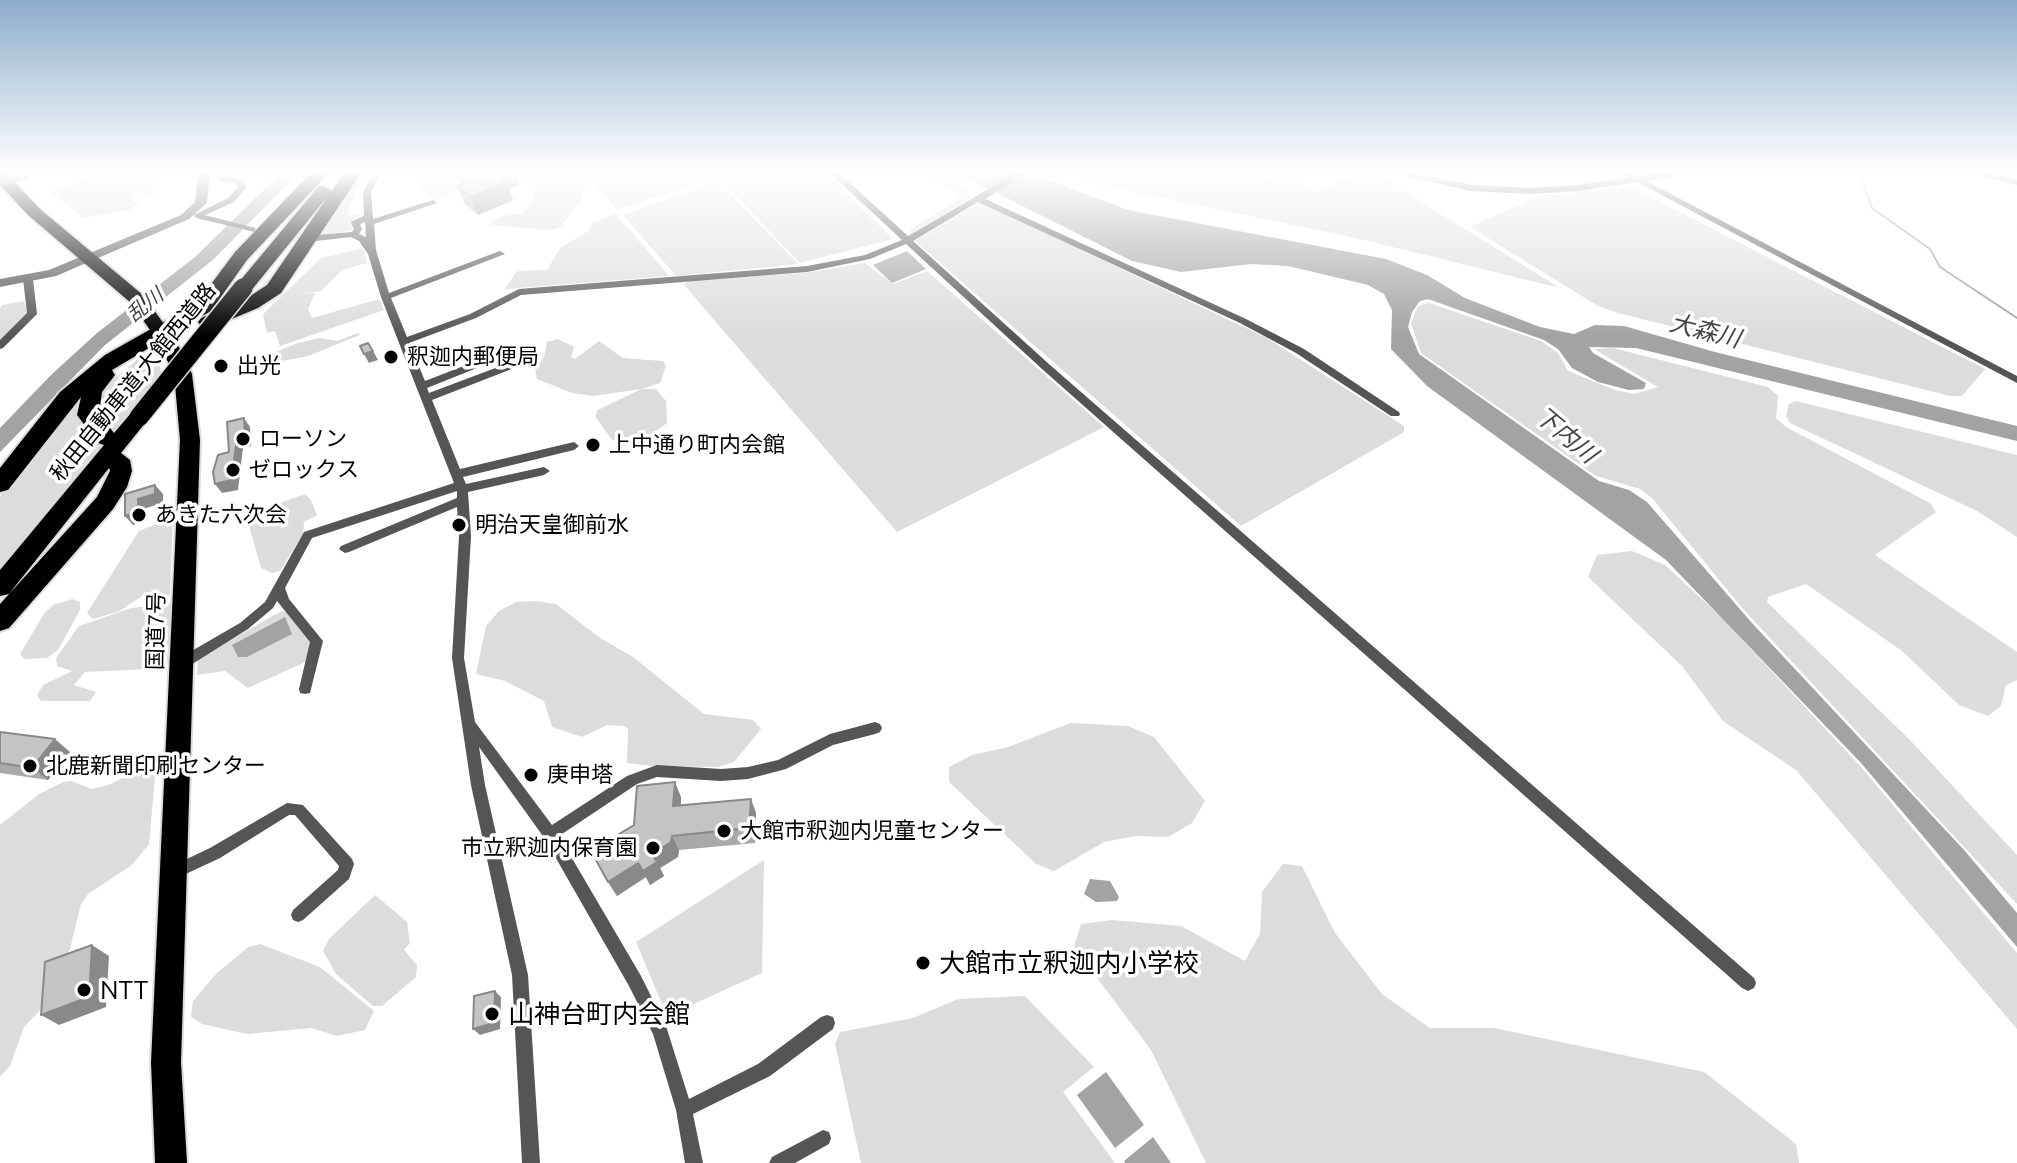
<!DOCTYPE html>
<meta charset="utf-8">
<style>
body{margin:0}
canvas{display:block;background:#fff}
</style>
<canvas width="2017" height="1163"></canvas>
<script>
const ctx = document.querySelector('canvas').getContext('2d');
ctx.lineJoin = 'round';
function fillPath(path, color) { ctx.fillStyle = color; ctx.fill(path, 'evenodd'); }
const toPath = rows => new Path2D(rows.map(r => 'M' + r).join(''));
function stroke(path, color, width, dash) { ctx.strokeStyle = color; ctx.lineWidth = width; ctx.lineCap = dash ? 'butt' : 'round'; ctx.setLineDash(dash || []); ctx.stroke(path); }
function drawText(font, color, halo, rows, align = 'center') {
  ctx.font = font + ' Ubuntu,"Noto Sans JP",sans-serif'; ctx.lineWidth = 7; ctx.setLineDash([]); ctx.textBaseline = 'middle'; ctx.strokeStyle = halo; ctx.fillStyle = color; for (const [text, x, y, turn = 0] of rows) {
    ctx.save(); ctx.translate(x, y); ctx.rotate((+turn || 0) * Math.PI / 180); ctx.textAlign = isNaN(turn) ? turn : align; if (halo) ctx.strokeText(text, 0, 0); ctx.fillText(text, 0, 0); ctx.restore();
  }
}
fillPath(toPath([
 [97,173,158,173,161,187,150,195,139,192,129,198,139,203,130,210,83,218,51,192],
 [359,173,367,173,358,185,347,215,359,215,350,223,353,230,319,235],
 [468,173,454,179,461,187,459,190,435,200,427,195,412,174],
 [518,173,579,173,587,181,579,204,559,228,549,230,490,225,498,217,523,213,534,197,536,188],
 [585,173,727,173,617,210],
 [740,173,825,173,893,239,800,263,720,180],
 [925,173,940,173,973,197,912,233,910,230,962,197],
 [1068,173,1231,173,1298,183,1314,193,1361,173,1375,173,1560,288,1356,238,1106,186],
 [718,181,798,264,676,276,623,215],
 [1624,187,1633,188,1985,369,1962,396,1950,396,1618,313,1598,306,1470,227,1538,196],
 [980,202,1267,338,1404,426,1404,432,1241,526,915,241],
 [616,214,669,276,505,289,517,271,547,270,560,248,588,231,593,222],
 [363,248,367,263,342,270,321,291,300,294,315,293,308,309,312,318,379,299,384,310,280,346,275,331,267,333,263,315,266,311,321,258],
 [865,263,893,284,927,271,1104,427,897,532,684,285,688,281,804,273],
 [24,301,28,316,0,341,0,309,2,305],
 [1429,303,1541,341,1558,353,1568,371,1615,390,1634,394,1658,387,1594,349,1613,348,1768,387,1778,396,1776,418,1786,427,1930,503,1936,512,1875,555,2017,652,2017,680,2006,685,2001,706,1988,716,1959,705,1902,651,1806,584,1768,597,1767,602,1909,739,2017,855,2017,904,1743,609,1652,498,1640,489,1596,476,1421,353,1411,323,1418,306],
 [358,333,360,335,308,356,272,363,271,354,295,344,319,338,337,341],
 [558,339,574,347,571,357,575,359,599,341,623,358,663,361,666,366,660,383,642,389,656,389,666,401,667,423,646,439,625,443,612,440,595,416,598,410,641,389,593,396,572,393,537,379,535,369,544,357,547,342],
 [137,360,158,361,163,376,113,433,97,416,102,389],
 [81,391,77,413,82,425,96,444,104,447,0,573,0,496],
 [1796,401,2017,455,2017,537,1977,511,1790,423,1786,416,1789,404],
 [305,494,311,500,317,515,304,522,303,534,280,571,272,573,261,568,246,515],
 [173,517,170,594,165,601,145,594,120,611,93,619,87,613,139,531],
 [1632,551,1665,565,1721,617,1861,767,2017,953,2017,1029,1796,770,1723,721,1682,666,1588,577,1597,555],
 [72,599,80,602,80,610,58,650,47,658,24,659,20,654,44,614,53,605],
 [535,601,556,604,600,638,633,657,704,714,753,720,761,729,734,762,718,767,652,766,627,763,628,729,624,726,607,725,582,737,552,727,544,701,505,681,476,674,486,626,499,611,516,602],
 [173,603,169,662,151,669,85,672,74,685,96,692,90,701,41,701,37,695,43,685,72,671,57,666,56,658,79,626,131,608],
 [281,611,286,612,312,644,310,660,248,688,225,671,197,675,198,659],
 [1071,723,1128,726,1154,737,1205,801,1192,823,1168,837,1136,836,1104,842,1054,871,1036,864,949,782,949,767,972,755,1008,747],
 [149,764,156,766,149,844,132,865,88,894,81,904,70,949,43,1007,24,1027,10,1066,0,1077,0,825,39,794,63,782,71,781,92,789,111,784],
 [764,860,762,973,667,1016,636,942],
 [1283,864,1302,866,1335,933,1382,994,1430,1028,1494,1028,1704,1072,1796,1144,1799,1163,1206,1163,1151,1050,1074,947,1081,924,1112,920,1181,926,1245,961,1260,934,1262,892],
 [375,895,407,922,410,943,404,950,417,965,416,977,382,1006,373,1006,336,974,323,951,329,939],
 [260,944,320,967,374,1011,365,1030,337,1036,311,1028,247,1034,202,1024,191,1017,193,1001,216,974,248,947],
 [1025,996,1094,1067,1063,1092,1115,1163,861,1163,835,1044,840,1032,913,1018,958,999]
]), '#dcdcdc');
fillPath(toPath([
 [281,173,298,173,214,259,105,345,0,452,0,428,51,375,97,333,195,257],
 [957,173,1030,173,1128,210,1386,259,1427,275,1465,298,1540,327,1574,334,1595,325,1624,326,1715,352,2017,426,2017,441,1636,348,1589,347,1593,353,1646,383,1644,389,1629,390,1598,382,1572,368,1558,349,1544,340,1428,299,1420,301,1412,312,1408,327,1419,354,1599,481,1629,490,1647,502,1752,623,1965,851,2017,913,2017,947,1861,763,1666,560,1427,386,1391,349,1392,310,1384,294,1368,285,1288,266,1251,264,1181,272,1132,261],
 [907,251,926,269,892,283,873,265],
 [285,617,292,634,247,657,238,657,232,645],
 [1090,879,1110,881,1119,897,1117,901,1096,902,1084,894],
 [1106,1072,1144,1125,1115,1148,1077,1095],
 [1153,1137,1171,1163,1125,1163,1124,1161]
]), '#a3a3a3');
stroke(toPath([
 [1859,173,1872,208,1930,249,1940,267,2017,318]
]), '#a3a3a3', 2);
const trunk = toPath([
 [0,173,6,173,40,209,143,295,175,339,192,374,200,440,181,1062,187,1163,155,1163,151,1062,180,440,174,374,157,340,131,303,28,215,0,185,0,173]
]);
const motorway = toPath([
 [311,173,329,173,247,260,211,311,112,370,115,375,102,392,99,414,114,433,132,412,139,410,150,417,121,453,130,460,132,471,127,487,113,509,9,628,0,631,0,604,97,497,110,471,109,468,9,594,0,596,0,570,104,445,98,443,77,415,81,397,8,490,0,492,0,468,60,392,105,355,197,303,235,252,311,173],
 [344,173,361,173,281,293,258,308,215,326,201,326,198,322,201,318,244,300,267,285,328,196,250,292,236,292,234,288,318,187,324,186,332,191,344,173]
]);
stroke(trunk, '#dbdbdb', 4);
stroke(motorway, '#dbdbdb', 4);
fillPath(toPath([
 [217,173,225,173,227,177,241,179,247,187,234,202,205,215,255,228,255,232,196,218,194,215,228,198,238,187,235,183,220,181,217,173],
 [374,173,382,173,371,192,373,219,433,200,437,203,374,224,376,250,389,293,497,252,500,251,505,254,391,298,407,337,470,314,519,289,807,266,865,255,902,240,830,173,839,173,908,236,975,197,981,197,1246,319,1304,349,1399,412,1400,414,1399,416,1391,416,1296,353,1240,323,978,202,913,241,1050,365,1754,978,1756,983,1754,988,1748,991,1742,988,1042,369,906,244,870,259,807,272,521,295,476,318,409,343,425,381,474,362,482,362,483,364,482,366,427,388,429,393,514,361,518,360,523,363,522,365,432,400,460,469,574,442,579,446,574,450,463,477,466,484,544,467,550,471,544,475,468,492,471,536,464,658,475,722,552,825,627,776,657,765,721,769,748,767,778,760,830,734,875,722,880,724,882,728,880,732,875,734,833,745,786,769,748,779,721,781,657,777,637,784,559,836,641,976,666,1026,689,1099,758,1064,821,1017,827,1015,833,1017,835,1023,833,1029,770,1076,693,1114,703,1163,685,1163,676,1110,653,1034,629,986,545,839,479,747,485,785,528,975,540,1163,522,1163,512,975,471,785,452,658,459,536,457,507,349,552,345,553,339,549,341,546,457,498,457,491,312,538,285,588,289,599,323,641,310,693,305,694,300,693,299,689,310,642,277,601,273,608,248,629,186,668,181,669,176,668,175,664,176,660,240,623,265,602,304,532,454,483,381,297,368,254,359,241,351,237,316,241,312,238,316,235,352,232,354,229,351,223,352,221,364,216,363,192,374,173],
 [365,222,365,223,366,237,359,234,362,229,360,224,365,222],
 [1620,173,1631,173,2017,376,2017,383,1620,173],
 [28,276,33,279,37,314,3,348,0,349,0,340,27,313,23,279,28,276],
 [287,803,303,805,352,859,354,864,349,879,303,920,298,922,293,920,291,915,293,910,338,870,339,866,295,815,289,815,220,858,175,879,170,877,168,872,170,867,210,848,287,803],
 [823,1130,829,1132,831,1138,829,1144,795,1163,769,1163,772,1157,823,1130]
]), '#555');
fillPath(toPath([
 [198,173,210,173,207,203,189,219,56,276,0,287,0,279,49,270,181,215,195,202,198,173],
 [1013,173,1026,173,982,201,972,199,1013,173],
 [1392,173,1415,173,1471,185,1531,188,1579,185,1652,173,1681,173,1676,176,1579,191,1531,194,1471,191,1392,173],
 [1969,173,1991,173,2017,179,2017,185,1969,173]
]), '#555');
fillPath(trunk, '#000');
fillPath(motorway, '#000');
const motorwayBridge = toPath([
 [139,417,243,288]
]);
stroke(motorwayBridge, '#dbdbdb', 22, []);
stroke(toPath([
 [0,183,28,173]
]), '#555', 9);
stroke(motorwayBridge, '#000', 19);
fillPath(toPath([
 [453,173,515,173,519,185,509,189,513,200,478,215,465,204,457,186,462,184,455,179],
 [0,732,70,752,48,780,0,773],
 [681,797,681,805,756,813,755,843,679,850,678,857,660,868,664,876,650,885,646,877,617,896,608,882]
]), '#a9a9a9');
fillPath(toPath([
 [498,173,515,173,519,185,509,189,513,200,478,215,471,197],
 [373,351,378,360,369,363,364,354],
 [244,418,250,427,251,446,243,448,238,490,222,493,215,484,237,439],
 [155,485,163,494,163,503,146,508,146,521,133,525,125,516,138,499],
 [55,739,70,752,48,780,32,768],
 [675,782,681,797,680,821,673,806],
 [751,799,756,813,755,843,749,828],
 [672,836,679,850,678,857,660,868,664,876,650,885,643,871,652,854],
 [638,863,646,877,617,896,608,882],
 [92,945,109,956,106,1007,59,1025,41,1015],
 [495,991,501,997,500,1029,480,1035,473,1029]
]), '#898989');
const building = toPath([
 [463,173,498,173,496,174,506,182,471,197,457,186,472,180,463,173],
 [368,343,373,351,364,354,360,346,368,343],
 [244,418,245,437,237,439,231,480,215,484,213,472,218,455,229,452,227,422,244,418],
 [155,485,155,494,138,499,138,512,125,516,125,494,155,485],
 [0,732,55,739,32,768,0,763,0,732],
 [675,782,673,806,751,799,749,828,672,836,671,842,652,854,657,862,643,871,638,863,608,882,591,851,634,825,637,786,675,782],
 [92,945,89,997,41,1015,45,962,92,945],
 [495,991,494,1023,473,1029,474,996,495,991]
]);
fillPath(building, '#c4c4c4');
stroke(building, '#898989', 2);
const sky = ctx.createLinearGradient(0, 0, 0, 336);
sky.addColorStop(0, '#8cadcc');
sky.addColorStop(0.51, '#fff');
sky.addColorStop(1, '#ffffff00');
ctx.fillStyle = sky;
ctx.fillRect(0, 0, 2017, 336);
for (const [x, y, r, color] of [
 [391,357,8,"#000"],
 [221,366,8,"#000"],
 [243,439,8,"#000"],
 [593,445,8,"#000"],
 [233,470,8,"#000"],
 [139,515,8,"#000"],
 [459,525,8,"#000"],
 [30,766,8,"#000"],
 [531,775,8,"#000"],
 [724,831,8,"#000"],
 [653,848,8,"#000"],
 [923,963,8,"#000"],
 [84,990,8,"#000"],
 [492,1014,8,"#000"]
]) { const dot = new Path2D(); dot.arc(x, y, r, 0, 2 * Math.PI); ctx.fillStyle = color; ctx.fill(dot); stroke(dot, '#fff', 3); }
drawText('italic 20px', '#444', '#fff', [
 ["乱川",145,305,-39]
]);
drawText('22px', '#000', '#fff', [
 ["釈迦内郵便局",407,357],
 ["出光",237,366],
 ["ローソン",259,439],
 ["上中通り町内会館",609,445],
 ["ゼロックス",249,470],
 ["あきた六次会",155,515],
 ["明治天皇御前水",475,525],
 ["北鹿新聞印刷センター",46,766],
 ["庚申塔",547,775],
 ["大館市釈迦内児童センター",740,831],
 ["市立釈迦内保育園",637,848,"right"]
], 'left');
drawText('22px', '#000', '#fff', [
 ["秋田自動車道;大館西道路",133,382,-51],
 ["国道7号",156,631,-89]
]);
drawText('italic 24px', '#444', '#fff', [
 ["大森川",1705,331,14],
 ["下内川",1566,435,40]
]);
drawText('26px', '#000', '#fff', [
 ["大館市立釈迦内小学校",939,963],
 ["NTT",100,990],
 ["山神台町内会館",508,1014]
], 'left');
</script>
